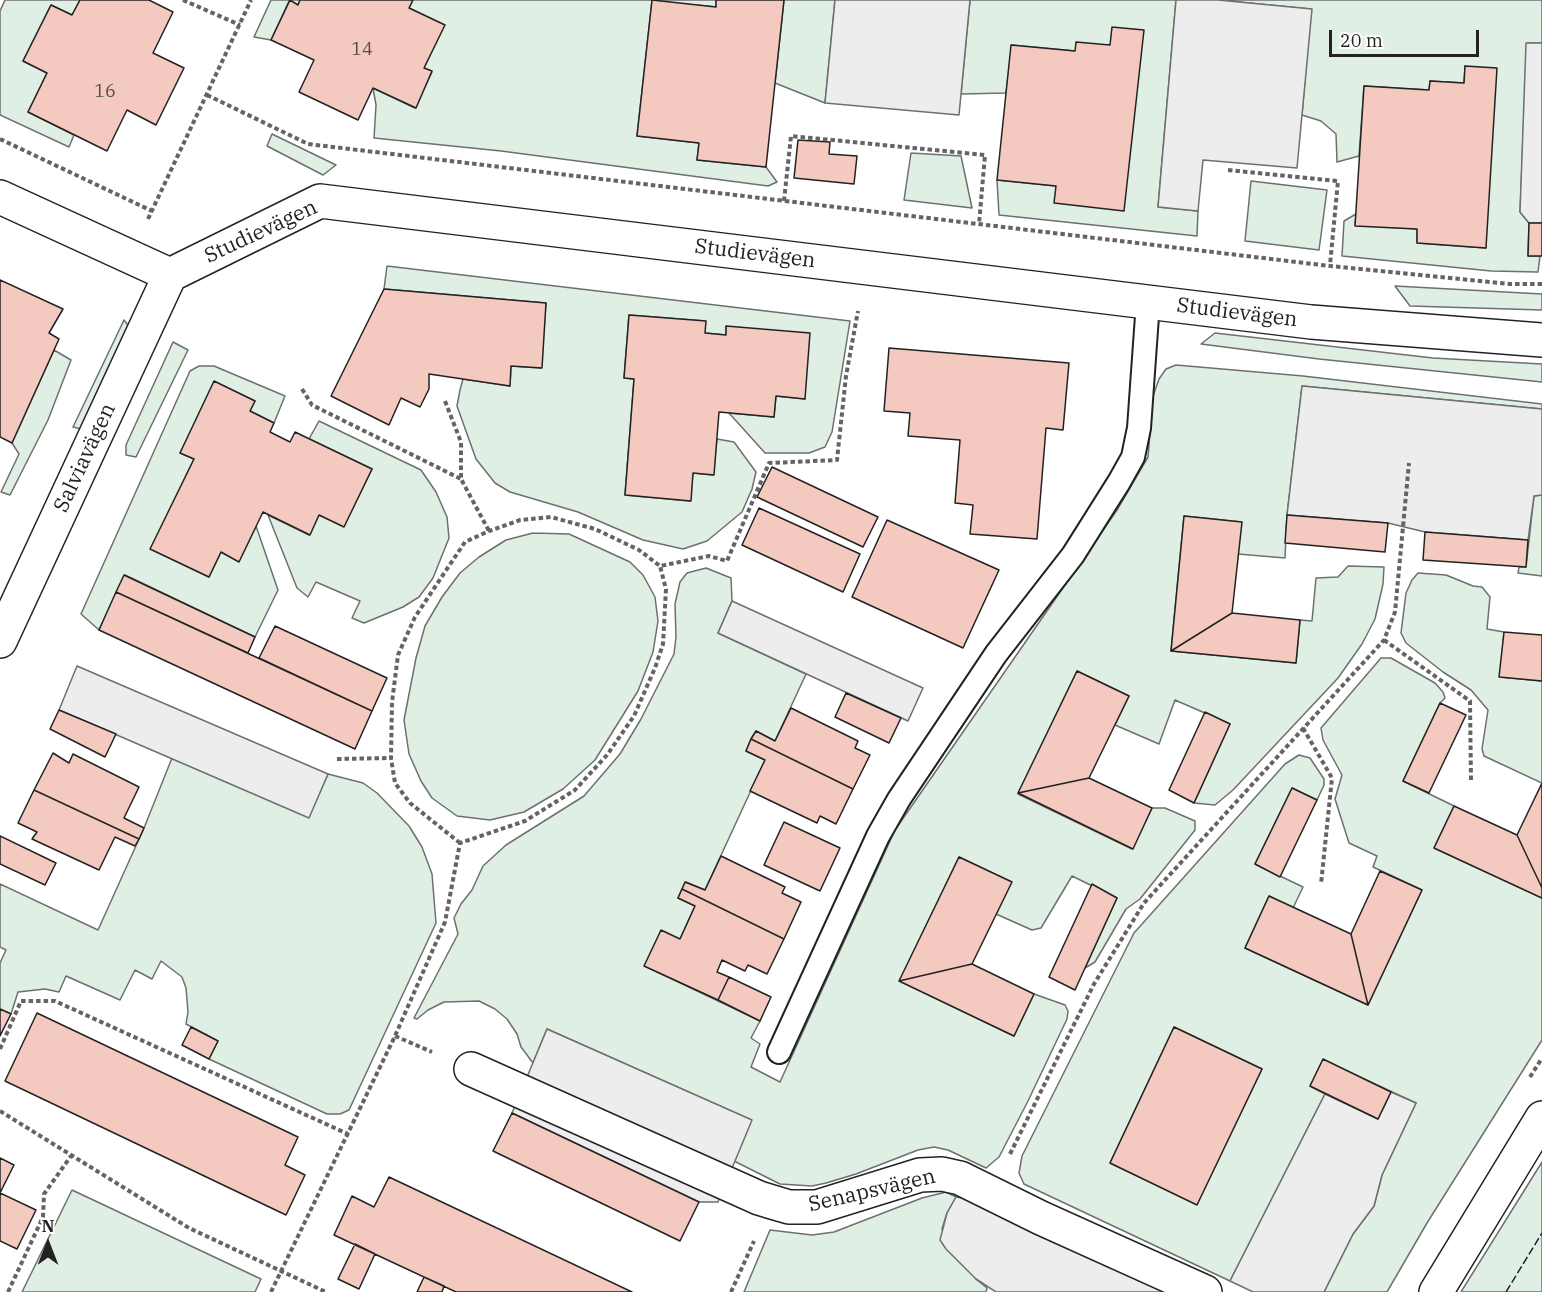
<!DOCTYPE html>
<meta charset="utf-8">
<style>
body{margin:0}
#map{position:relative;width:1542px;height:1292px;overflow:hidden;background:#fff;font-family:"IBM Plex Serif",serif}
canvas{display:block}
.north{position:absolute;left:18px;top:1214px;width:60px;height:60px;-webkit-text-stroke:4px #fff;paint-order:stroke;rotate:0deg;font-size:16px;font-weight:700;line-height:24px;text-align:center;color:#222}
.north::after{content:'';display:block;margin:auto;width:21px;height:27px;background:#222;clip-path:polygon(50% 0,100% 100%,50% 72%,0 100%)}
.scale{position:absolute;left:1329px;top:30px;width:150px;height:27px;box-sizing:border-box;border:3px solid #222;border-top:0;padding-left:8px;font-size:18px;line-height:21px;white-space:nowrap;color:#222;-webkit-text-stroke:4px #fff;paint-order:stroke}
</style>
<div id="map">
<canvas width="1542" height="1292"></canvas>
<div class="north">N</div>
<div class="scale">20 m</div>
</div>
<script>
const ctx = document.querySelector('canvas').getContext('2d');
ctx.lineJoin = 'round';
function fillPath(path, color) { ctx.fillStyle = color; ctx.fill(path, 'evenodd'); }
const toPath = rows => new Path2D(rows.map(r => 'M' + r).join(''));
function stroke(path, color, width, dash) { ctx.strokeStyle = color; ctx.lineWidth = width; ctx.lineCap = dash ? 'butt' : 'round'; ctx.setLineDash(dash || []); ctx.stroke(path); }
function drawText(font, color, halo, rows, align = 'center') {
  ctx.font = font + ' "IBM Plex Serif",serif'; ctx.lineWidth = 4.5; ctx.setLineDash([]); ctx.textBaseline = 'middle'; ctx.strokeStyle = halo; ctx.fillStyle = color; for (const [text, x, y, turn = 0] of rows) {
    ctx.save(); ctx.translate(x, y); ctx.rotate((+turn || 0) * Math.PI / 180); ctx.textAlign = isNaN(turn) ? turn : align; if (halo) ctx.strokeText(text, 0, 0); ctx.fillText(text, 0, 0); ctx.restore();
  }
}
const green = toPath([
 [5,0,80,0,72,15,51,5,23,61,47,73,28,112,74,135,69,147,0,115,0,11,5,0],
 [271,0,300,0,298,5,289,1,271,40,254,37,271,0],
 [413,0,716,0,716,7,652,1,637,136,699,143,697,160,766,167,777,182,768,186,501,151,374,138,376,105,373,88,415,108,432,72,424,68,444,25,409,8,413,0],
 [784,0,835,0,825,103,775,83,784,0],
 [970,0,1176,0,1158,207,1198,211,1197,236,999,215,997,180,1056,186,1110,45,1075,51,1012,45,1006,93,961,94,970,0],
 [1218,0,1542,0,1542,43,1527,43,1520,212,1529,223,1528,256,1540,256,1538,272,1491,271,1342,256,1344,221,1356,214,1355,225,1417,229,1417,243,1486,248,1465,66,1464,83,1430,81,1429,90,1364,86,1359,156,1337,162,1336,134,1321,121,1302,115,1311,9,1218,0],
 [272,134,336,165,323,175,267,146,272,134],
 [911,153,961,156,972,208,904,200,911,153],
 [1251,181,1327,190,1319,250,1245,241,1251,181],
 [387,266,850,321,832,432,825,447,809,453,765,453,729,413,774,417,776,396,805,399,726,327,726,335,705,333,705,321,629,315,624,378,634,379,625,495,690,501,693,473,713,475,717,439,734,442,756,472,752,489,742,512,707,541,683,549,643,540,578,512,510,492,495,483,476,459,457,406,460,390,463,379,510,386,511,366,541,368,546,303,384,289,387,266],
 [1395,286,1542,294,1542,310,1410,306,1395,286],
 [124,320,133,332,85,430,73,427,124,320],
 [1215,333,1433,358,1542,364,1542,382,1319,359,1201,344,1215,333],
 [173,342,188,350,136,457,126,455,126,445,173,342],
 [54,350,71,360,48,420,10,495,1,492,19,454,12,443,54,350],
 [1176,365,1303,376,1542,404,1542,409,1302,386,1287,515,1285,558,1238,554,1241,522,1184,516,1171,651,1296,663,1300,620,1312,621,1316,578,1338,577,1348,566,1384,567,1383,584,1375,619,1362,644,1338,678,1233,790,1215,805,1194,803,1230,724,1175,700,1159,744,1115,725,1129,696,1077,671,1018,794,1132,849,1152,808,1165,808,1195,821,1195,830,1140,899,1126,909,1095,962,1085,968,1117,898,1072,876,1041,928,1032,930,996,914,1011,882,959,857,900,981,1014,1036,1034,994,1065,1005,1068,1011,1067,1019,1028,1101,999,1157,986,1168,948,1150,934,1147,918,1150,856,1174,826,1183,812,1186,780,1184,734,1161,751,1120,547,1029,533,1063,521,1047,517,1034,507,1019,495,1009,479,1001,444,1002,428,1010,417,1019,414,1018,458,934,454,918,461,904,472,890,483,866,506,845,584,796,620,754,641,719,674,654,676,637,675,604,680,582,687,573,706,568,731,578,732,601,718,633,806,674,775,741,756,731,751,739,746,751,765,760,705,890,686,882,682,889,678,898,695,906,680,939,645,966,760,1021,751,1038,760,1044,751,1067,780,1082,895,830,1117,510,1148,457,1153,396,1159,379,1166,369,1176,365],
 [199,366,214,366,285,396,274,423,250,411,255,401,215,382,180,453,194,459,151,549,209,577,221,552,239,561,256,526,278,590,255,637,125,575,99,630,81,614,190,371,199,366],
 [319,421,421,470,436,492,447,517,449,538,433,578,419,597,403,607,364,623,352,618,360,601,316,582,308,597,297,588,268,515,309,535,319,515,344,526,372,469,309,439,319,421],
 [1542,495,1542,576,1518,573,1519,567,1526,567,1534,496,1542,495],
 [533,533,569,534,630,562,643,575,655,597,658,621,653,652,638,691,595,760,563,789,524,812,490,820,457,816,432,798,421,781,409,754,404,720,416,658,425,626,442,597,460,573,479,557,506,540,533,533],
 [1418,573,1446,575,1473,586,1482,587,1490,597,1487,629,1504,632,1500,677,1542,681,1542,783,1484,756,1482,749,1488,710,1471,690,1443,672,1406,643,1401,633,1406,593,1412,580,1418,573],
 [1381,658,1391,658,1435,683,1443,692,1445,698,1440,703,1403,781,1454,806,1434,848,1542,898,1542,1040,1427,1223,1387,1292,1324,1292,1353,1234,1374,1206,1382,1175,1416,1103,1323,1060,1310,1086,1325,1094,1230,1281,1024,1184,1019,1173,1022,1156,1134,933,1285,764,1299,755,1310,758,1324,779,1324,785,1317,800,1292,788,1255,864,1303,887,1293,908,1269,896,1245,948,1368,1005,1422,890,1373,867,1377,856,1349,843,1335,799,1342,775,1323,740,1321,728,1381,658],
 [1174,1027,1262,1069,1197,1204,1110,1163,1174,1027],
 [172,758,309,817,328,774,363,783,377,793,409,826,422,847,432,874,436,923,349,1110,340,1114,327,1114,209,1059,218,1041,186,1024,188,1012,186,988,182,977,161,961,152,979,135,970,120,1000,66,976,59,992,45,989,18,992,11,1014,0,1009,0,963,6,950,0,947,0,884,98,930,144,828,172,758],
 [1542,1162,1542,1292,1461,1292,1542,1162],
 [72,1190,261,1279,255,1292,22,1292,72,1190],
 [946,1192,956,1197,947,1213,942,1229,976,1279,987,1288,986,1292,744,1292,770,1230,812,1235,834,1232,922,1198,946,1192]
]);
fillPath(green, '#e0efe3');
stroke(green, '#6f6f6f', 1.5);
const parking = toPath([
 [835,0,970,0,959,115,825,103,835,0],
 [1176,0,1218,0,1312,9,1297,168,1203,160,1198,211,1158,207,1176,0],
 [1526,43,1542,43,1542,223,1529,223,1520,212,1526,43],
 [1302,386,1542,409,1542,495,1534,496,1528,540,1425,532,1388,523,1287,515,1302,386],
 [732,601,923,688,908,721,718,633,732,601],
 [77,666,328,774,309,818,59,710,77,666],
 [547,1029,752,1120,718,1202,699,1202,512,1113,547,1029],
 [1391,1092,1416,1103,1382,1175,1374,1206,1353,1234,1324,1292,1253,1292,1230,1281,1325,1094,1378,1119,1391,1092],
 [956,1197,969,1199,1168,1292,996,1292,976,1279,946,1249,940,1240,947,1213,956,1197]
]);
fillPath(parking, '#ededed');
stroke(parking, '#6f6f6f', 1.5);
const building = toPath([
 [80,0,149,0,173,12,153,53,184,68,156,125,127,110,107,151,28,112,47,73,23,61,51,5,72,15,80,0],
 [290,0,298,5,300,0,413,0,409,8,445,25,424,68,432,71,416,108,373,88,358,120,299,92,314,60,271,40,290,0],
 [652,0,716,7,716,0,784,0,766,167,697,160,699,143,637,136,652,0],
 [1112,27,1144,30,1124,211,1054,203,1056,186,997,180,1011,45,1075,51,1076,42,1110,45,1112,27],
 [1465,66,1497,68,1486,248,1417,243,1417,229,1355,226,1364,86,1429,90,1430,81,1464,83,1465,66],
 [798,140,830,142,829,154,857,156,854,184,794,178,798,140],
 [1529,223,1542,223,1542,256,1528,256,1529,223],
 [0,280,63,309,49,333,59,339,12,443,0,437,0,280],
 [384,289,546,303,542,368,511,366,510,386,429,374,429,389,420,407,401,398,389,425,331,396,384,289],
 [629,315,706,321,705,333,726,335,726,326,810,333,805,399,776,396,774,417,719,412,714,475,693,473,691,501,625,495,634,379,624,378,629,315],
 [889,348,1069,363,1063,430,1046,428,1037,539,970,534,973,505,955,503,960,440,908,436,910,413,884,411,889,348],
 [214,381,255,401,250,411,274,423,270,432,290,442,295,432,372,469,344,527,319,515,310,535,263,512,239,562,221,552,209,577,150,549,194,459,180,453,214,381],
 [772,467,878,517,863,547,757,497,772,467],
 [759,508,860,554,843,592,742,545,759,508],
 [1287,515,1388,523,1385,552,1285,543,1287,515],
 [1184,516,1242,522,1232,613,1171,651,1184,516],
 [887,520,999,570,963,648,852,597,887,520],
 [1425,532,1528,540,1526,567,1423,560,1425,532],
 [124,575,255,637,248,653,116,592,124,575],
 [116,592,372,711,355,749,99,630,116,592],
 [1232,613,1300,620,1296,663,1171,651,1232,613],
 [275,626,387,678,372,711,259,658,275,626],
 [1504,632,1542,635,1542,681,1499,677,1504,632],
 [1077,671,1129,696,1089,778,1018,793,1077,671],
 [846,693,901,718,889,743,835,717,846,693],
 [1440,703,1466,715,1429,793,1403,781,1440,703],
 [791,708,858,741,855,748,870,755,853,789,751,739,756,731,775,741,791,708],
 [59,710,116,734,105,757,50,729,59,710],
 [1205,712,1230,724,1194,803,1169,790,1205,712],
 [751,739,853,789,836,824,820,816,817,823,750,791,765,760,746,751,751,739],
 [53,753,69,763,73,754,139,787,124,818,144,828,139,839,34,790,53,753],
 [1089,778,1152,808,1133,849,1018,793,1089,778],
 [1542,783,1542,888,1517,835,1542,783],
 [1292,788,1317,800,1280,877,1255,864,1292,788],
 [34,790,139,839,135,846,115,837,99,870,32,839,37,832,18,823,34,790],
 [1454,806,1517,835,1542,888,1542,898,1434,848,1454,806],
 [784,822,840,848,820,891,764,865,784,822],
 [0,836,56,863,45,885,0,864,0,836],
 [721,856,785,887,782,893,801,902,784,939,682,889,685,882,705,890,721,856],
 [959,857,1012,882,972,964,899,981,959,857],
 [1380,871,1422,890,1368,1005,1351,934,1380,871],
 [1092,884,1117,898,1075,990,1049,977,1092,884],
 [682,889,784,939,767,974,748,965,745,971,722,960,717,972,729,977,718,1000,644,966,661,930,680,939,695,906,678,898,682,889],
 [1269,896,1351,934,1368,1005,1245,948,1269,896],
 [972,964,1034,994,1014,1036,899,981,972,964],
 [729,977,771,997,760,1021,718,1000,729,977],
 [0,1009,11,1014,0,1036,0,1009],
 [37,1013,298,1137,285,1165,305,1175,286,1215,5,1081,37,1013],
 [191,1027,218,1041,209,1059,182,1045,191,1027],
 [1174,1027,1262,1069,1197,1205,1110,1163,1174,1027],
 [1323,1059,1391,1092,1378,1119,1310,1086,1323,1059],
 [512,1113,699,1202,680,1241,493,1151,512,1113],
 [0,1158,14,1165,0,1193,0,1158],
 [389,1177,632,1292,456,1292,334,1235,352,1196,374,1207,389,1177],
 [0,1193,36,1210,17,1249,0,1241,0,1193],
 [355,1244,375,1254,359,1289,338,1279,355,1244],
 [424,1277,444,1286,442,1292,417,1292,424,1277]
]);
fillPath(building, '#f3c9c0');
stroke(building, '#222', 1.5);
const service = toPath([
 [779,1052,878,836,899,799,996,654,1073,555,1119,482,1133,457,1139,428,1148,302]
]);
const minor = toPath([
 [471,1069,759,1198,772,1202,789,1207,817,1207,920,1175,942,1174,960,1178,1041,1218,1205,1292],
 [1436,1292,1542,1118]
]);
const tertiary = toPath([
 [0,197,170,275],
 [170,275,320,201,1311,322,1542,340],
 [0,641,170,275]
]);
stroke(service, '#222', 26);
stroke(minor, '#222', 36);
stroke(tertiary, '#222', 36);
stroke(toPath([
 [183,0,240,25],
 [207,95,308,144,1330,266,1509,284,1542,284],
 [0,139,152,211],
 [1228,170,1338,181,1330,265],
 [784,201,791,136,985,155,979,224],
 [148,219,251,0],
 [302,389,312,405,461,479],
 [445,401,461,442,461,479,489,531],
 [1384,640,1470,701,1471,781],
 [1303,728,1332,778,1321,884],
 [337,759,391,758],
 [460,843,410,803,395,783,391,758,392,702,398,655,415,617,465,542,489,531,520,520,551,517,595,529,639,550,660,566],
 [395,1036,432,1052],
 [0,1049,21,1001,55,1001,348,1134],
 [1530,1077,1542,1058],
 [0,1111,189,1228,326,1292],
 [1010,1154,1094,984,1144,903,1384,640,1395,612,1409,463],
 [8,1292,43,1217,44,1194,71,1156],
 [271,1292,395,1036,445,922,460,843,525,821,575,790,607,755,634,716,655,668,663,644,666,589,660,566,709,556,727,561,769,463,837,460,846,376,858,311],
 [731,1292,754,1241]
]), '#646464', 4, [4.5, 3]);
stroke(service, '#fff', 22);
stroke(minor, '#fff', 33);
stroke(tertiary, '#fff', 33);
stroke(toPath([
 [1506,1292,1542,1233]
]), '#222', 1.5, [8, 3]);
drawText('18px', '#564c4a', null, [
 ["14",362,50],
 ["16",105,92]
]);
drawText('21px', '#222', '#fff', [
 ["Studievägen",261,232,-25],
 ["Studievägen",755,254,7],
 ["Studievägen",1237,313,7],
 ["Salviavägen",85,458,-65],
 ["Senapsvägen",872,1191,-13]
]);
</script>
